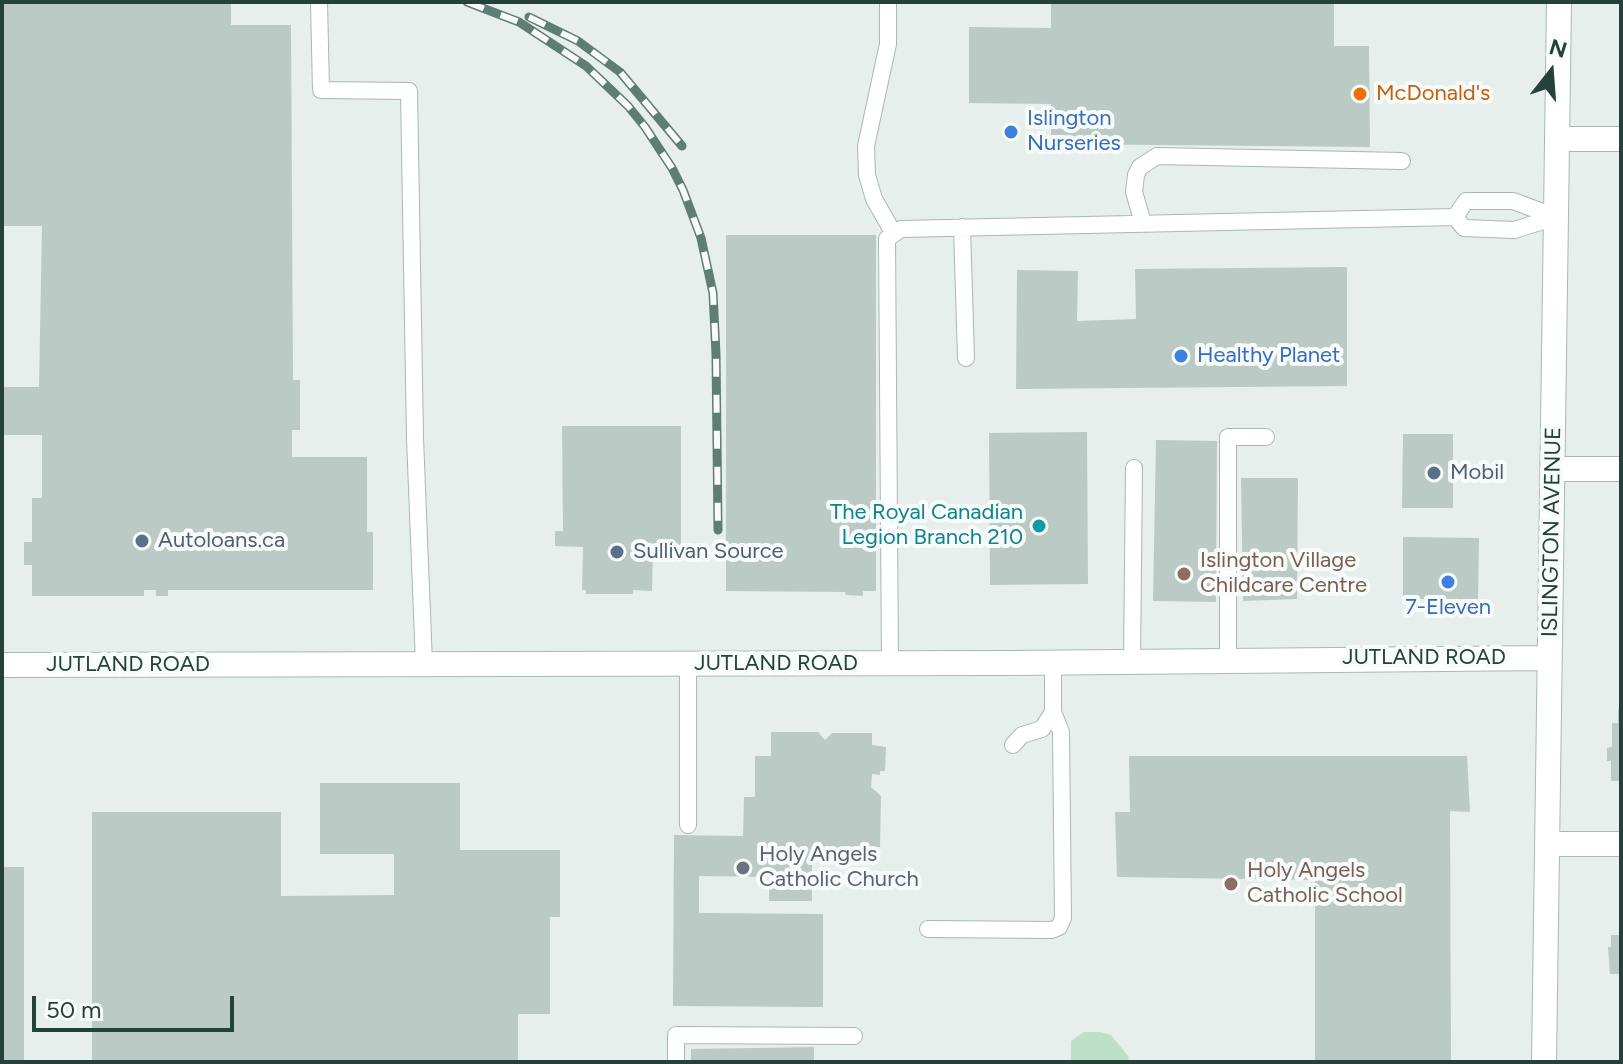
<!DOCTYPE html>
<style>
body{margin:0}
#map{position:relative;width:1623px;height:1064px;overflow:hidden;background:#e6efeb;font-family:Figtree,sans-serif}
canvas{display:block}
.frame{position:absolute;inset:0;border:4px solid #24423a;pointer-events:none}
.north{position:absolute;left:1511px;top:32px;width:80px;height:80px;-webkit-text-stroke:6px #f7fbf9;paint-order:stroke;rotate:17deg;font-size:22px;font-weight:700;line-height:32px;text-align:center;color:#24423a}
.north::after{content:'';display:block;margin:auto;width:28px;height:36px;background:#24423a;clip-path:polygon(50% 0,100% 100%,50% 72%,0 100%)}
.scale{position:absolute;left:32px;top:996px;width:202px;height:36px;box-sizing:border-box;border:4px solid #24423a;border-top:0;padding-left:10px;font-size:24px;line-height:28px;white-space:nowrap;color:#24423a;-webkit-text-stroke:6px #f7fbf9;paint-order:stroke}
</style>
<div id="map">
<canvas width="1623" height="1064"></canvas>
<div class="frame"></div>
<div class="north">N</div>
<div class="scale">50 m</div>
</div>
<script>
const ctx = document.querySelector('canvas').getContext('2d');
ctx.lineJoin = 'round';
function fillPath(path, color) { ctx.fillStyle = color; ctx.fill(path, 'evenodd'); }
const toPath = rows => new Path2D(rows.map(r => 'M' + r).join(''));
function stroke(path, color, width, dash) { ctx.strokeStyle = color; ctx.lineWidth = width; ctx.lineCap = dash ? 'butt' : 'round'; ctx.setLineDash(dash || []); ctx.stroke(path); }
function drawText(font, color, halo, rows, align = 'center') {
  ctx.font = font + ' Figtree,sans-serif'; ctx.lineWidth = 8; ctx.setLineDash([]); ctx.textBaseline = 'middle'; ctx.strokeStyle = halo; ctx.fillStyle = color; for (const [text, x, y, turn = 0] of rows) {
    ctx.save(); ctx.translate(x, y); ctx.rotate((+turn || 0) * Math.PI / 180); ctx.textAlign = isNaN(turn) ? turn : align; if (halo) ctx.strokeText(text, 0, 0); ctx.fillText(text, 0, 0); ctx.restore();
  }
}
fillPath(toPath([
 [1084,1032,1100,1032,1111,1035,1128,1056,1129,1062,1071,1062,1071,1041]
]), '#bfe0c8');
fillPath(toPath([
 [2,2,231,2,231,25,291,25,293,380,300,380,300,430,292,430,292,457,367,457,367,532,373,532,373,590,168,590,168,596,156,596,156,590,144,590,144,596,32,596,32,565,24,565,24,542,32,542,32,498,42,498,42,435,2,435,2,387,39,387,42,226,2,226],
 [1051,2,1334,2,1334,46,1369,46,1370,147,1051,144,1051,104,969,103,969,27,1051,28],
 [726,235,876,235,876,591,863,591,863,596,846,595,845,592,726,591],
 [1347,267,1347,386,1016,389,1017,270,1078,271,1077,321,1136,319,1135,269],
 [562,426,681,426,681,547,653,548,652,591,633,590,633,594,586,594,586,590,582,590,583,547,555,546,555,531,563,531],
 [1087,432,1088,584,990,585,989,433],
 [1403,434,1453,434,1453,508,1402,508],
 [1156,440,1217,441,1216,602,1153,601],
 [1241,478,1298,478,1297,599,1243,601],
 [1403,537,1479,538,1478,599,1403,599],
 [1618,709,1621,709,1621,781,1611,781,1611,761,1607,761,1607,748,1612,747,1612,723,1618,723],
 [771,732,818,732,825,740,832,733,872,733,872,745,886,747,885,771,880,771,880,775,872,774,871,787,881,796,880,847,874,847,871,852,821,851,822,861,812,861,812,901,769,901,769,877,699,876,699,913,823,914,823,1007,673,1006,674,835,743,836,744,797,755,797,755,756,771,756],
 [1129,756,1467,756,1470,812,1450,811,1451,1062,1315,1062,1315,880,1117,877,1115,812,1130,812],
 [320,783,460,783,460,850,560,850,560,917,550,917,550,1014,518,1014,518,1062,92,1062,92,812,281,812,281,896,394,895,394,854,320,854],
 [2,867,24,867,24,1062,2,1062],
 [1611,935,1621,935,1621,974,1610,974,1608,947,1611,947],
 [814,1047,814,1062,691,1062,691,1049]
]), '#bbcac4');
const lane = toPath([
 [888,2,888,44,866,146,867,175,874,199,894,234],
 [319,3,321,90,409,91,415,438,424,664],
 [1455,217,1466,201,1513,201,1556,217],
 [1143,223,1134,192,1136,175,1140,167,1157,156,1402,161],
 [962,227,966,358],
 [1228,659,1228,437,1266,437],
 [1132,662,1134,468],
 [890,663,887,239,901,229,1455,217,1464,228,1514,230,1556,217],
 [688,664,688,825],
 [1013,745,1022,735,1042,729,1053,712],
 [928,929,1052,930,1059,927,1063,918,1061,732,1053,712,1053,663],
 [676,1062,676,1035,854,1036]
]);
const street = toPath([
 [1557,139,1621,139],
 [1553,469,1621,469],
 [1547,844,1621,844]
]);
const secondary = toPath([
 [2,665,1011,663,1550,658],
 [1544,1062,1559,2]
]);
stroke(lane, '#a8b8b2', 18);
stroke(street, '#a8b8b2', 26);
stroke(secondary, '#a4bbb3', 26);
stroke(lane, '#fff', 16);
stroke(street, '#fff', 24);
stroke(secondary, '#fff', 24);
const rail = toPath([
 [467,2,519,22,586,66,628,106,645,127,672,168,683,190,701,238,713,293,716,354,718,530],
 [529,17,578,41,620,72,682,146]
]);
stroke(rail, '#5f7d75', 9);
stroke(rail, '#f7fbf9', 6, [18]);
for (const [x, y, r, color] of [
 [1360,94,8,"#e8710a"],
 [1011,132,8,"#3f7fe0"],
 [1181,356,8,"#3f7fe0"],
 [1434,473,8,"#5c6f8a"],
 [1039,526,8,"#0f9aa8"],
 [142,541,8,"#5c6f8a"],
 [617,552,8,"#5c6f8a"],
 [1184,574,8,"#8d6e63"],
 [1448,582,8,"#3f7fe0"],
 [743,868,8,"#6b7280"],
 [1231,884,8,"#8d6e63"]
]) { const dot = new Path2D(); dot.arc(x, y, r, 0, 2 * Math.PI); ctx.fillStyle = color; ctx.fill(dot); stroke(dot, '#f7fbf9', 3); }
drawText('22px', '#c56008', '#f7fbf9', [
 ["McDonald's",1376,94]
], 'left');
drawText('22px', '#366cbe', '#f7fbf9', [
 ["Islington",1027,119],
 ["Nurseries",1027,144],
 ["Healthy Planet",1197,356],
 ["7-Eleven",1448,608,"center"]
], 'left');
drawText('22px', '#4e5e75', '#f7fbf9', [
 ["Mobil",1450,473],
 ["Autoloans.ca",158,541],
 ["Sullivan Source",633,552]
], 'left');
drawText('22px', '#0d838f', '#f7fbf9', [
 ["The Royal Canadian",1023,513],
 ["Legion Branch 210",1023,538]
], 'right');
drawText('22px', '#24423a', '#f7fbf9', [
 ["ISLINGTON AVENUE",1552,532,-89],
 ["JUTLAND ROAD",1424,658],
 ["JUTLAND ROAD",776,664],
 ["JUTLAND ROAD",128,665]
]);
drawText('22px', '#785e54', '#f7fbf9', [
 ["Islington Village",1200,561],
 ["Childcare Centre",1200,586],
 ["Holy Angels",1247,871],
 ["Catholic School",1247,896]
], 'left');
drawText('22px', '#5b616d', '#f7fbf9', [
 ["Holy Angels",759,855],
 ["Catholic Church",759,880]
], 'left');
</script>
